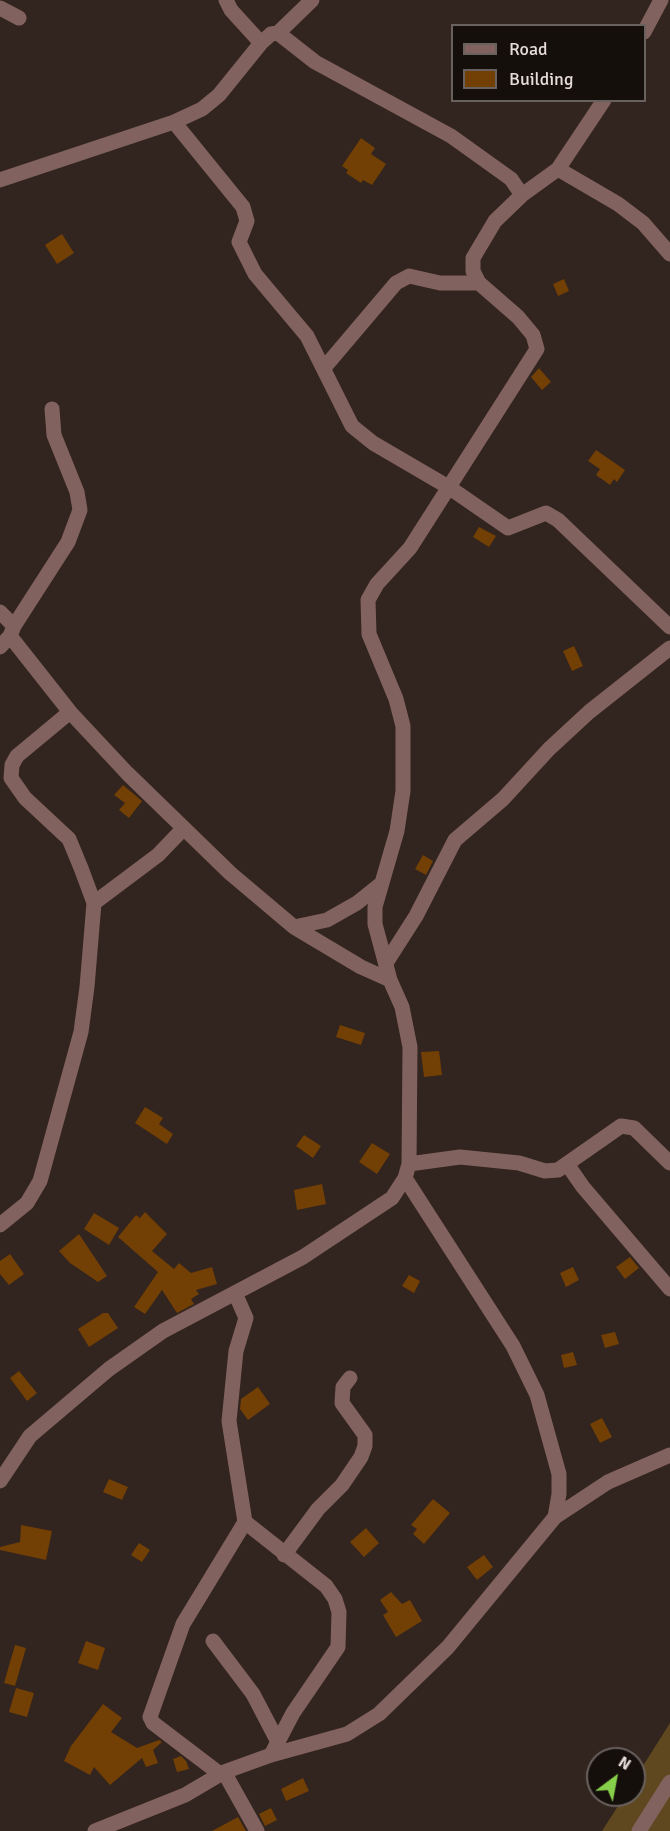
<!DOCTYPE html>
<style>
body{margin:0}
#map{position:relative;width:670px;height:1831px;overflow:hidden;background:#32241e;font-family:Signika,sans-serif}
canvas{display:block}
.legend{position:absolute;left:451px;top:24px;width:195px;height:78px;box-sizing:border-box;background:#150f0c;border:2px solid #69615e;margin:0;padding:8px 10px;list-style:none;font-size:18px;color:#e6dcd8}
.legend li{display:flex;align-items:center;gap:12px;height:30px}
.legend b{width:30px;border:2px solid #69615e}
.north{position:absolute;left:586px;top:1747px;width:60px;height:60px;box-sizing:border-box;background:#150f0c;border:2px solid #69615e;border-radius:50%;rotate:32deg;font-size:16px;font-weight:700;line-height:24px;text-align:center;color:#e6dcd8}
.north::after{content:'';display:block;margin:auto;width:21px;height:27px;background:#86cf4b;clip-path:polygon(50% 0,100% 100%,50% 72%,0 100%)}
</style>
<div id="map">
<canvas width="670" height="1831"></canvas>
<ul class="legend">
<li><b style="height:8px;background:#82625f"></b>Road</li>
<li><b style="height:16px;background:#723f05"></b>Building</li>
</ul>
<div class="north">N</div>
</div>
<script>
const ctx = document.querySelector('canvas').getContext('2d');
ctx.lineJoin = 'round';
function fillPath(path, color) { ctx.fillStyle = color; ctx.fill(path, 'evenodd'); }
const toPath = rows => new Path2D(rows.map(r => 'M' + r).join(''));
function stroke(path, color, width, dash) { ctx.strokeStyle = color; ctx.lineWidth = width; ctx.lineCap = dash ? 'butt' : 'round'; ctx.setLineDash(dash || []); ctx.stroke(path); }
fillPath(toPath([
 [670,1723,670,1831,602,1831,625,1795,634,1795,634,1780]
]), '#5f481f');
fillPath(toPath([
 [361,138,375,148,371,154,386,164,372,185,363,180,361,183,346,173,348,170,342,166],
 [62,234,74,253,57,264,45,245],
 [564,279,569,291,558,296,553,284],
 [539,368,551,382,542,390,531,377],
 [596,450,625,470,617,482,614,479,610,485,596,475,600,469,588,461],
 [479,527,496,536,489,547,473,537],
 [574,646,583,666,572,671,563,651],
 [123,785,142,801,129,818,119,810,125,803,114,795],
 [423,855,433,861,426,875,415,869],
 [340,1025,365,1033,361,1045,336,1037],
 [439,1051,442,1075,424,1077,421,1052],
 [145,1107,163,1118,159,1124,173,1134,167,1144,135,1123],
 [304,1135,321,1146,313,1158,296,1146],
 [372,1143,390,1154,377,1174,359,1162],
 [322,1184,326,1204,297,1210,294,1190],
 [145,1212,167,1234,152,1251,174,1269,179,1263,191,1273,212,1267,217,1284,196,1290,199,1294,191,1299,194,1304,177,1313,162,1290,145,1314,134,1307,158,1272,118,1237,136,1215,140,1218],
 [94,1213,119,1228,109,1245,84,1229],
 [79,1234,107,1276,98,1282,70,1263,59,1251],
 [10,1254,24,1274,9,1285,0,1274,0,1261],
 [630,1257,639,1268,625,1279,616,1267],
 [573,1267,579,1280,566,1287,560,1273],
 [409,1275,420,1281,414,1293,402,1286],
 [103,1313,108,1313,118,1328,89,1347,78,1329],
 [615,1332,619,1344,605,1348,601,1335],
 [573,1352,577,1365,564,1368,561,1355],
 [19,1371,37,1393,27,1401,10,1378],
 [258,1387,270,1404,248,1420,240,1409,241,1399],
 [602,1418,612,1437,600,1443,590,1424],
 [109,1479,128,1487,122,1500,103,1492],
 [433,1499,450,1513,424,1544,413,1534,417,1529,411,1525],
 [21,1525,52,1531,46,1560,0,1550,0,1547,20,1542],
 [366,1528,379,1543,364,1557,350,1542],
 [139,1543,150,1550,142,1562,131,1555],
 [484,1555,493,1567,477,1580,467,1567],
 [391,1592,402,1604,410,1600,422,1621,396,1637,383,1615,388,1612,380,1600],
 [86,1641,105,1648,98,1670,78,1663],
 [15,1645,26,1648,15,1686,4,1683],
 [16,1688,34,1693,27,1717,9,1712],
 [103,1704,122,1718,111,1732,137,1748,159,1740,162,1742,153,1750,158,1763,146,1767,142,1758,110,1785,94,1767,90,1775,64,1761,71,1746],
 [181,1756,186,1761,189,1769,177,1772,173,1759],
 [303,1778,309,1791,286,1801,281,1789],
 [271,1808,277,1820,265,1826,259,1814],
 [238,1817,246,1831,212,1831]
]), '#723f05');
stroke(toPath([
 [226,0,231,10,261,43],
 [0,8,19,18],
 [644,32,661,0],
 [278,33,312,0],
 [174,122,243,207,247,221,239,242,255,274,307,336,352,426,373,443,450,488,508,528,546,513,558,520,670,627],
 [558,169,618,204,643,223,670,254],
 [0,180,174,122,202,109,219,95,261,43,271,34,278,33,315,62,451,136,511,179,522,195],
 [324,368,396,283,409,276,440,283,479,283],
 [0,612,14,626,10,636,0,647],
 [14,626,68,542,80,510,77,492,54,435,52,409],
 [10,636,70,712,127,773,230,873,294,927,361,967,390,980],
 [94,903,158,855,183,829],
 [294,927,327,920,357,903,382,883],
 [386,963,416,916,455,840,503,799,549,749,589,712,670,648],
 [409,1164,460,1157,519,1163,545,1171,558,1170,621,1126,634,1128,670,1163],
 [567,1164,583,1187,670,1289],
 [405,1178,513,1346,537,1395,559,1474,559,1494,555,1517],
 [0,1225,27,1203,40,1181,81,1032,87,987,94,903,81,868,69,839,25,798,11,778,12,765,17,756,70,712],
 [235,1293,246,1318,236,1351,229,1421,245,1522,326,1586,335,1599,339,1612,338,1647,293,1713,271,1755],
 [0,1481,30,1436,109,1369,163,1331,303,1257,392,1198,405,1178,409,1164,410,1047,402,1007,390,980,375,924,375,907,397,831,403,791,403,726,396,699,369,634,368,600,377,584,410,548,537,349,533,335,518,317,479,283,473,271,473,258,495,221,522,195,558,169,604,100],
 [284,1555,318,1509,342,1485,361,1457,365,1446,365,1435,342,1403,343,1387,350,1378],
 [213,1641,253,1694,278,1742],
 [224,1772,257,1831],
 [220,1774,153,1723,150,1717,183,1624,245,1522],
 [95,1831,185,1795,224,1772,271,1755,347,1734,379,1714,448,1647,555,1517,608,1482,670,1455],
 [639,1831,670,1782]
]), '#82625f', 15);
</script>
